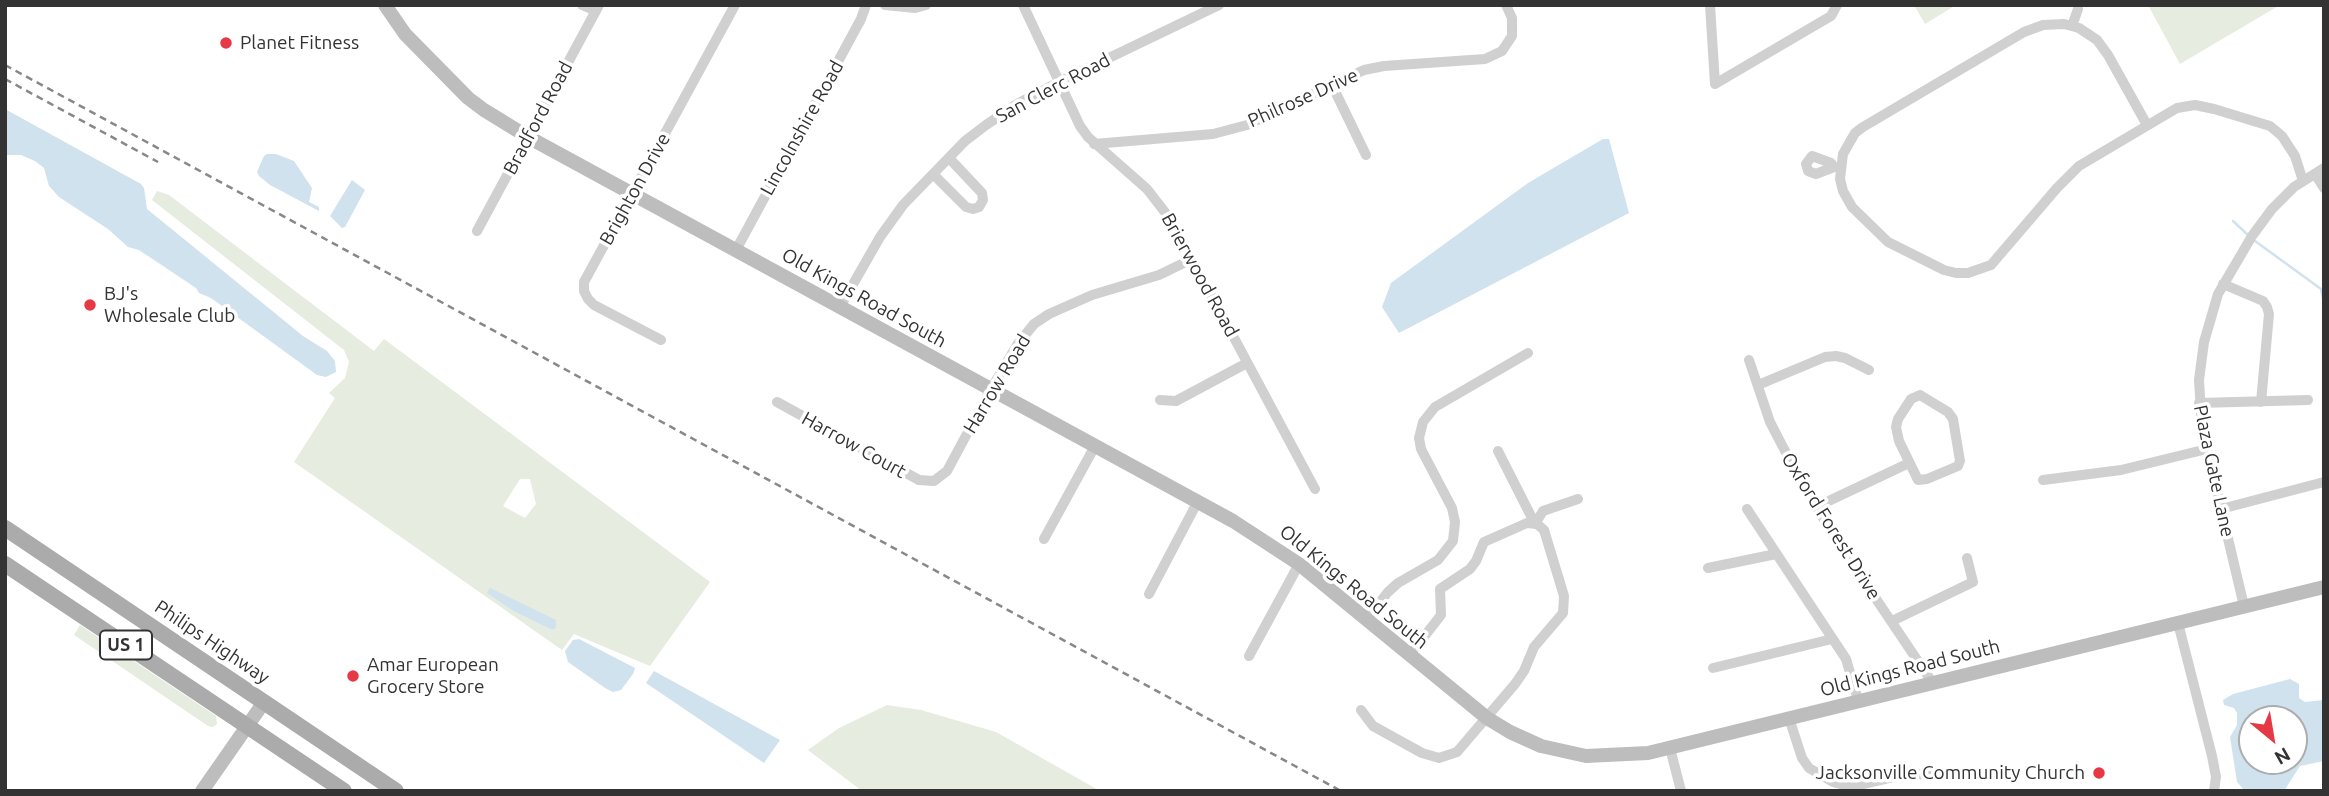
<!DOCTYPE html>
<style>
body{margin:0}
#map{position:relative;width:2329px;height:796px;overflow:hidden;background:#fff;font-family:Ubuntu,sans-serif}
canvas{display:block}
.frame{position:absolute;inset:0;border:7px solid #333;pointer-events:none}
.north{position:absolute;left:2238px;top:705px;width:70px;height:70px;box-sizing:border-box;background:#fff;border:2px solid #adadad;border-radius:50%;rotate:150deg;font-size:19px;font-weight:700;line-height:28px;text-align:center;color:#333}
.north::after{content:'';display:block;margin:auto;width:24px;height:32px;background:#e63946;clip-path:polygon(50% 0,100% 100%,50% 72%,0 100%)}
</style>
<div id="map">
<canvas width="2329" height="796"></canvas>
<div class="frame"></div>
<div class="north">N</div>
</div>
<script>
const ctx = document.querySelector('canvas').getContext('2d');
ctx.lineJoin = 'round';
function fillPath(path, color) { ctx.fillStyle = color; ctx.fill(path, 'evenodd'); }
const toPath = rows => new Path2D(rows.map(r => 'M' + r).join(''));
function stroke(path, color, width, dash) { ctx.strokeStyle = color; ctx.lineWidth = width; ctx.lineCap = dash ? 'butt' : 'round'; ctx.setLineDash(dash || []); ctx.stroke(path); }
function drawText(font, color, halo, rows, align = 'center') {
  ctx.font = font + ' Ubuntu,sans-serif'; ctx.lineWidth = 7; ctx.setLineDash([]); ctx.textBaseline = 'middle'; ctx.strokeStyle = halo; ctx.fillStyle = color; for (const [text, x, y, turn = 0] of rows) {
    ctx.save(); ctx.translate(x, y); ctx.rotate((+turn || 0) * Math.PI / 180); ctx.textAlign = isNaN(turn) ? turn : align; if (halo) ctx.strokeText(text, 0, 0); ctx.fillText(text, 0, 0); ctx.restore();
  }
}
fillPath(toPath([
 [1914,5,1956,5,1925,24],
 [2148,5,2280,5,2180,64],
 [157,191,169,195,374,351,384,339,710,582,650,666,574,634,562,650,294,462,335,398,329,393,345,378,349,362,344,350,152,200],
 [520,479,530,479,536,504,525,518,503,506],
 [490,589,555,620,556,627,552,630,513,611,488,593],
 [80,625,216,716,217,724,213,727,208,726,74,635],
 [887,705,921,710,996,732,1100,791,862,791,808,750,839,728]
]), '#e6ecdf');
fillPath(toPath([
 [5,109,141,184,144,188,147,209,303,336,327,351,335,361,336,372,326,377,317,375,211,298,199,293,196,288,139,250,128,247,108,229,59,197,49,186,44,168,35,161,21,155,5,155],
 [1603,139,1609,139,1629,213,1399,333,1382,307,1391,283,1528,183],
 [267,154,276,154,294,161,312,188,309,202,319,207,319,211,270,185,259,176,257,172,264,156],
 [352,180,365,190,345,227,342,228,330,216],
 [490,588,556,620,556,628,552,630,513,611,487,593],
 [579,639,635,668,633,674,621,690,613,692,605,688,568,662,565,651,573,640],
 [654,671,780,740,764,763,646,683],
 [2290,679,2299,684,2299,698,2305,702,2324,700,2324,761,2300,766,2284,791,2245,791,2237,782,2230,737,2237,725,2237,713,2234,708,2224,705,2223,700,2233,694],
 [2294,719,2294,761,2252,761,2252,719]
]), '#cfe2ee');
stroke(toPath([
 [2233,221,2248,235],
 [2255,241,2321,289,2324,303]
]), '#cfe2ee', 2.5);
stroke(toPath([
 [582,5,596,11],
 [885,5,915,8,926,5],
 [1023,5,1080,126,1088,137,1147,189,1171,220,1315,489],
 [1710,5,1715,84,1831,16,1837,5],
 [2072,26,2078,9],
 [1332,85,1366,155],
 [2147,125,2108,55,2097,40,2079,28,2064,24,2043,25,2024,32,1863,127,1855,133,1843,154,1840,179,1843,191,1852,207,1888,242,1944,270,1956,273,1968,273,1991,265,2057,188,2079,166,2177,108,2195,105,2214,109,2270,126,2282,136,2295,156,2303,181],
 [1094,144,1213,134,1247,125,1364,70,1384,66,1485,59,1502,51,1512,36,1512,18,1506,5],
 [1834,167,1816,174,1808,171,1806,164,1812,156,1831,163,1834,167,1841,168],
 [933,174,966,207,973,209,979,207,983,200,982,193,949,158],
 [2315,174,2324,188],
 [477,231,599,5],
 [736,250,861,19,866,5],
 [2223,284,2263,301,2267,307,2269,314,2261,402],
 [840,307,880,237,903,205,965,141,986,125,1017,104,1059,82,1219,5],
 [661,340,594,305,588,299,584,291,584,282,735,5],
 [1749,360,1770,422,1799,478,1835,538,1932,682],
 [1758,385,1825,357,1836,356,1845,358,1869,370],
 [1920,395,1948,412,1953,419,1960,461,1958,466,1927,479,1918,480,1899,441,1896,427,1898,419,1911,399,1920,395],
 [1160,400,1176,401,1247,363],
 [777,402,919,480,934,481,947,471,991,389,1017,345,1034,324,1049,314,1092,295,1159,275,1192,259],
 [2199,403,2308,400],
 [1498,451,1535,524],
 [2043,480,2121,470,2207,449],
 [1816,507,1909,463],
 [1747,509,1846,659,1858,700],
 [2221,509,2324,482],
 [1535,524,1543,511,1578,499],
 [1044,539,1095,446],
 [1708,568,1776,554],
 [1149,594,1198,501],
 [2244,606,2202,429,2199,380,2204,342,2218,294,2252,236,2272,209,2294,187,2324,168],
 [1366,620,1388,592,1398,583,1438,560,1453,541,1455,522,1452,508,1421,449,1419,438,1423,422,1435,407,1528,353],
 [1892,621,1973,582,1967,558],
 [2178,623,2212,756,2216,777,2214,791],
 [1249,656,1299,564],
 [1713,668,1832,639],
 [1361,710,1373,726,1422,753,1439,758,1457,752,1515,684,1524,671,1534,647,1563,613,1564,596,1544,530,1537,524,1527,523,1484,542,1476,561,1470,569,1440,589,1441,615,1409,656],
 [1789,718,1802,758,1809,768,1833,782,1847,786,1860,785,1911,773,1935,776],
 [1670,748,1681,791]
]), '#d0d0d0', 10);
stroke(toPath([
 [385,5,405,34,468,98,484,110,528,137,1233,521,1299,564,1487,718,1510,732,1541,746,1586,756,1648,753,2324,587],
 [202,791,264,702]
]), '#bdbdbd', 14);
stroke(toPath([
 [5,528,396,791],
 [5,564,344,791]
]), '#ababab', 16);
stroke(toPath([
 [5,65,1341,791],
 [5,79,158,162]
]), '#888', 2.5, [7, 5]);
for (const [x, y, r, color] of [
 [226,43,7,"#e63946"],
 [90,305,7,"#e63946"],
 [353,676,7,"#e63946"],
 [2099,773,7,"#e63946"]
]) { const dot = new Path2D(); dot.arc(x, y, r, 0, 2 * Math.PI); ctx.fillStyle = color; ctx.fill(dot); stroke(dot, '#fff', 2.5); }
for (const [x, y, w] of [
 [126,645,52]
]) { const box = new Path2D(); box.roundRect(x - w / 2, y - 14.5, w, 29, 5); ctx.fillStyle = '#fff'; ctx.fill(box); stroke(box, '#333', 2); }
drawText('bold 18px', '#333', null, [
 ["US 1",126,645]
]);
drawText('19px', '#333', '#fff', [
 ["Planet Fitness",240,43],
 ["BJ's",104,294],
 ["Wholesale Club",104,316],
 ["Amar European",367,665],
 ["Grocery Store",367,687],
 ["Jacksonville Community Church",2085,773,"right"]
], 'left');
drawText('19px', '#333', '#fff', [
 ["San Clerc Road",1053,88,-28],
 ["Philrose Drive",1303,98,-24],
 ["Bradford Road",538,118,-62],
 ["Lincolnshire Road",802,128,-61],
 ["Brighton Drive",635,189,-61],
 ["Brierwood Road",1200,275,61],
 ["Old Kings Road South",864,298,29],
 ["Harrow Road",997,384,-59],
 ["Harrow Court",854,445,29],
 ["Plaza Gate Lane",2214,471,78],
 ["Oxford Forest Drive",1831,526,58],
 ["Old Kings Road South",1354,587,39],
 ["Philips Highway",212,642,34],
 ["Old Kings Road South",1910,668,-14]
]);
</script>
